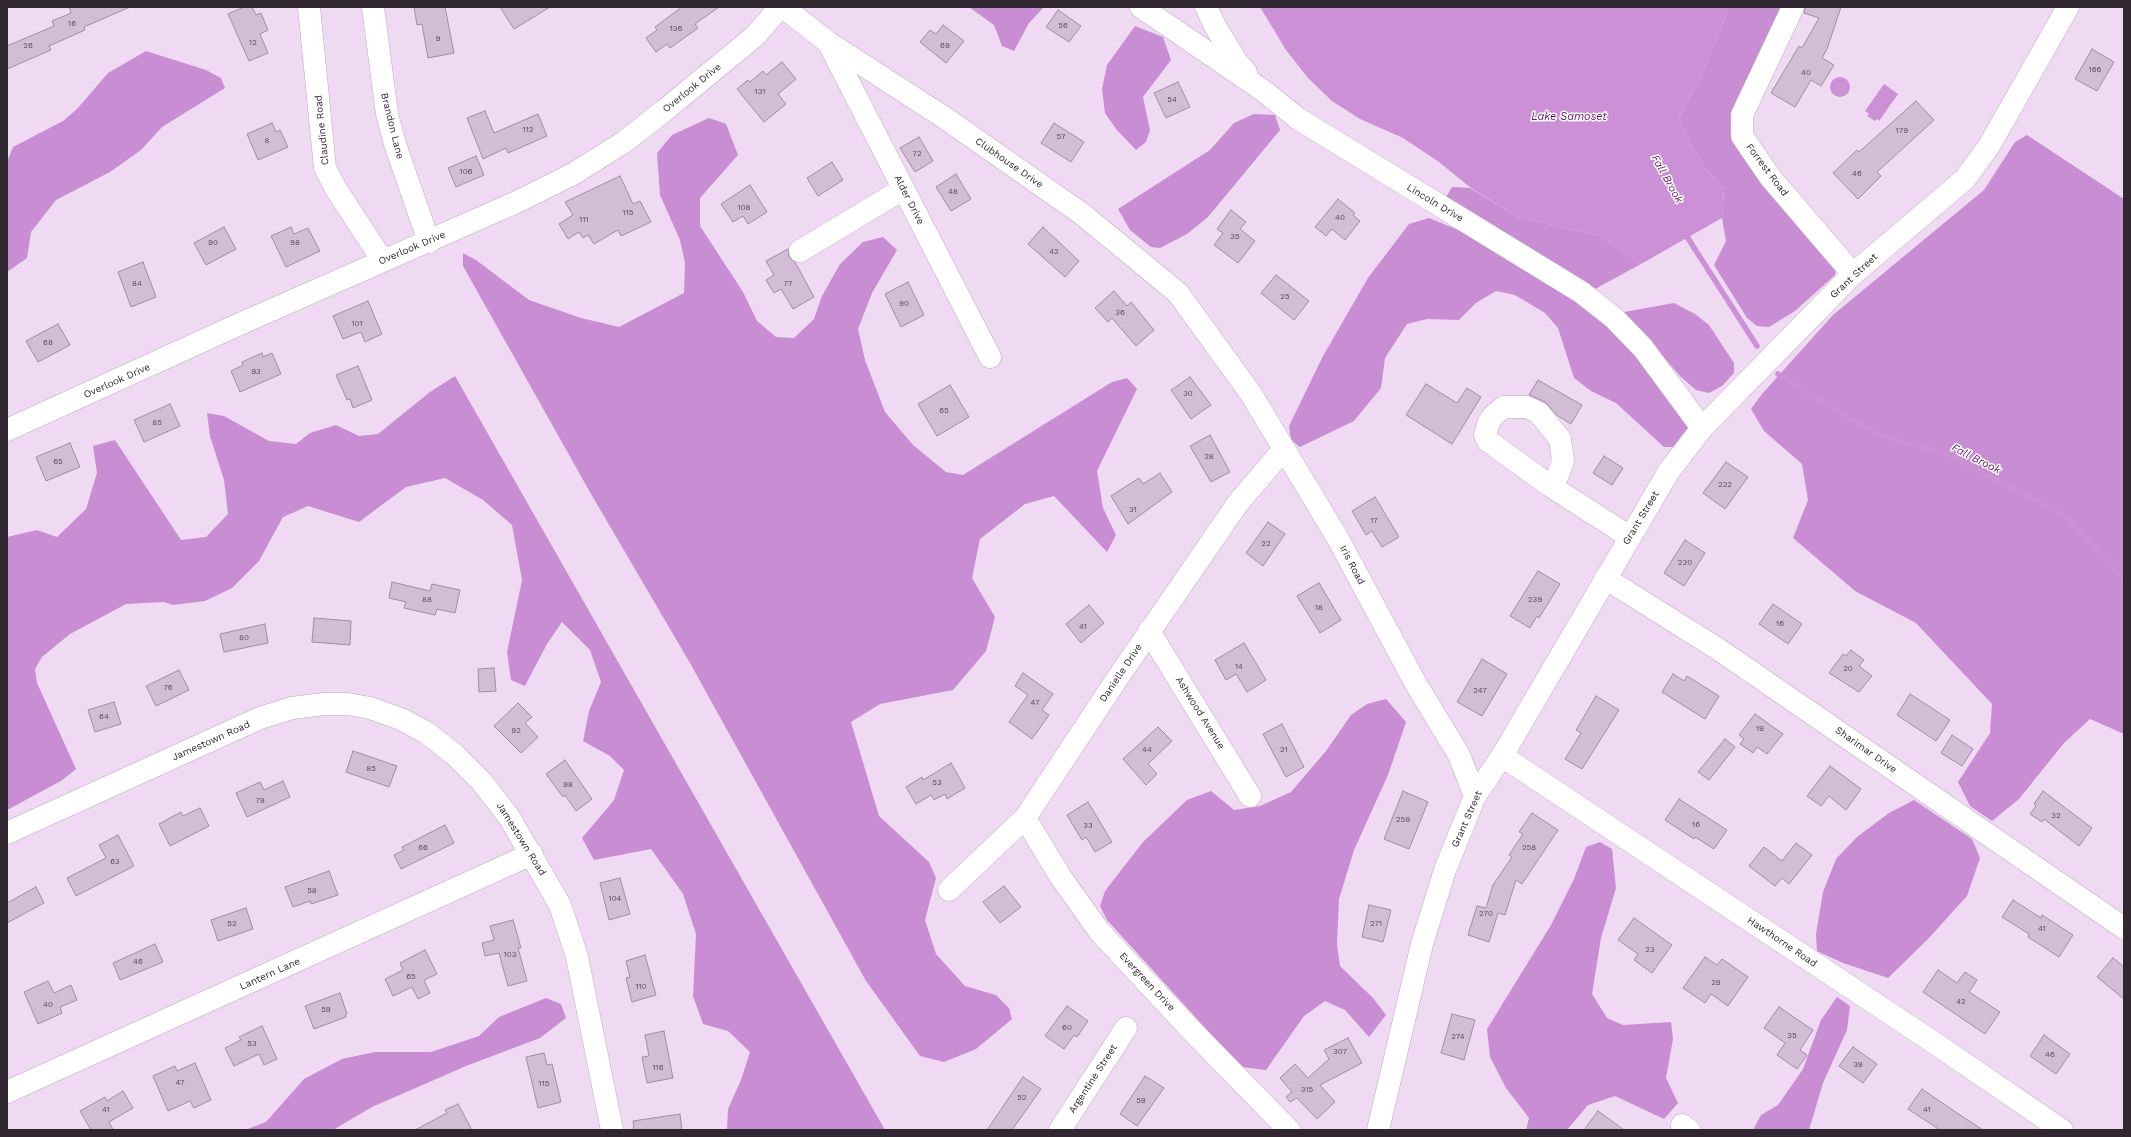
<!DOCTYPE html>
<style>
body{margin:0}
#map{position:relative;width:2131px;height:1137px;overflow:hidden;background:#f0d9f3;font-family:"Work Sans",sans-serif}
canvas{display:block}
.frame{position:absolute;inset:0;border:8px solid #302731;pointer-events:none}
</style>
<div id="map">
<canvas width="2131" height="1137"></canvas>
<div class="frame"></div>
</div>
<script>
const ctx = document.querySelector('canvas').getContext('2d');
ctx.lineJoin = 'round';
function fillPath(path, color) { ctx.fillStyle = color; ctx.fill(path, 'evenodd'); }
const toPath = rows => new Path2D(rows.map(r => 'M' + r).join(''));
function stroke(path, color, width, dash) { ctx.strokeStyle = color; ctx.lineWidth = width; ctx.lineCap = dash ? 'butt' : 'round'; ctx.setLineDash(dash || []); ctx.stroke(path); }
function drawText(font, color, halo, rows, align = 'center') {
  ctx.font = font + ' "Work Sans",sans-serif'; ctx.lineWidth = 3; ctx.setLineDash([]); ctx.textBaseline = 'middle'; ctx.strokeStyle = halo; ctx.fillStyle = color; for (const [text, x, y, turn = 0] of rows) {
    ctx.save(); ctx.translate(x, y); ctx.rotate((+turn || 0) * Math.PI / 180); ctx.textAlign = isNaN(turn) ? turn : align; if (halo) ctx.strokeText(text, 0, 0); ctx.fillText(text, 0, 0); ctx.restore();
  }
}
fillPath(toPath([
 [969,7,1044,7,1029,23,1014,51,1002,46,994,25],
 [1729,7,1783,7,1732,120,1836,268,1835,275,1795,311,1769,327,1757,326,1747,318,1714,265,1726,241,1722,218,1724,190,1705,168,1690,144,1679,118,1701,76],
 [1135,26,1163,37,1171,60,1143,97,1150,130,1146,142,1136,150,1116,129,1105,113,1102,89,1107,65],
 [146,51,206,70,221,78,225,88,162,127,141,150,110,172,56,200,31,232,27,258,7,272,7,162,13,147,63,121,77,109,108,73],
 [1254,114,1275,115,1280,130,1208,217,1187,234,1160,248,1151,247,1130,230,1118,209,1210,150,1234,123],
 [709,118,726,124,738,155,700,198,700,226,743,292,757,321,776,337,794,338,814,319,822,296,840,264,863,242,883,237,897,250,872,293,858,329,865,360,885,412,913,445,946,472,963,475,1112,382,1127,378,1137,389,1097,471,1103,508,1116,535,1107,552,1054,496,1025,504,980,539,972,578,995,617,986,651,953,690,880,704,851,722,879,816,929,862,936,878,925,920,936,954,965,986,996,995,1009,1008,1012,1019,976,1049,944,1062,920,1056,866,981,690,663,591,494,463,266,463,253,476,260,529,300,581,318,619,327,684,293,685,263,680,240,660,195,657,153,672,135],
 [2027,135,2124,199,2124,734,2090,719,2064,743,2019,799,1992,821,1970,806,1958,782,1990,733,1992,704,1916,623,1855,591,1793,538,1808,500,1802,464,1764,431,1751,409,1762,394,1833,315,1984,190,2015,142],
 [1452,187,1470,188,1518,217,1600,236,1641,264,1595,289,1446,197],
 [1429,218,1468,234,1575,296,1612,326,1691,428,1678,447,1664,447,1616,403,1591,391,1574,378,1558,328,1545,313,1515,295,1496,291,1476,303,1459,320,1427,319,1407,324,1385,358,1381,388,1354,421,1300,447,1291,440,1289,426,1323,356,1368,278,1409,224],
 [1674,303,1695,314,1709,325,1734,363,1734,373,1722,386,1709,393,1696,390,1681,377,1624,312],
 [455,376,885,1130,727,1130,728,1109,741,1080,750,1052,728,1031,703,1024,693,996,696,934,683,894,651,849,594,860,582,838,614,800,624,770,610,756,583,741,589,711,601,682,590,650,562,622,547,644,525,686,511,680,507,652,522,580,512,525,483,500,445,478,406,487,359,522,308,506,283,517,259,561,232,588,205,601,173,605,164,602,126,604,70,634,42,657,35,669,37,683,76,769,61,781,7,810,7,537,37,530,57,537,86,509,97,473,93,446,115,440,181,540,206,537,228,514,224,480,210,436,207,413,224,416,269,441,296,444,310,433,336,425,359,436,378,434,430,392],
 [1386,699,1406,722,1388,775,1354,850,1339,899,1337,944,1340,966,1373,998,1386,1015,1369,1037,1345,1010,1325,1001,1304,1016,1266,1070,1241,1067,1107,920,1100,906,1105,891,1143,842,1187,800,1211,791,1234,810,1260,806,1291,792,1326,751,1351,715,1367,704],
 [1914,800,1972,839,1980,858,1967,896,1928,939,1888,978,1843,963,1817,951,1816,934,1823,892,1836,859,1857,837,1889,813],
 [1600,842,1612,849,1616,888,1601,938,1592,994,1607,1018,1623,1025,1671,1022,1673,1039,1666,1078,1678,1103,1664,1119,1615,1096,1588,1105,1567,1130,1526,1130,1529,1118,1506,1088,1490,1057,1487,1029,1551,925,1574,879,1586,847],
 [1837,997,1850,1006,1847,1030,1823,1083,1809,1130,1753,1130,1761,1115,1778,1105,1803,1069,1821,1020],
 [546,998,561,1004,566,1018,540,1038,466,1066,372,1107,333,1130,245,1130,266,1122,304,1079,342,1059,375,1052,431,1052,479,1036,499,1017]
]), '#c88dd2');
fillPath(toPath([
 [1260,7,1729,7,1701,76,1679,118,1690,144,1705,168,1724,190,1722,218,1641,264,1600,236,1518,217,1471,188,1439,162,1403,138,1360,119,1332,101,1308,78,1286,50],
 '1830 87a10 10 0 1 1 20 0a10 10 0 1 1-20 0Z',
 [1884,84,1898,94,1879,121,1877,119,1875,121,1867,116,1869,114,1865,111]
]), '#cb90d5');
stroke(toPath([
 [1684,232,1757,346],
 [1778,374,1878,435,1948,454,2068,518,2124,580]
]), '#cb90d5', 5.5);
const building = toPath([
 [69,7,130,7,84,27,85,30,49,46,51,50,7,69,7,46,54,26,52,21,71,13,69,7],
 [244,7,252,7,256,15,261,13,268,30,260,34,268,53,249,61,228,14,244,7],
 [414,7,445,7,454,53,428,58,422,24,417,25,414,7],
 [500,7,550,7,514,29,500,7],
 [682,7,719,7,695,24,698,28,670,48,667,44,656,52,646,38,657,30,655,27,682,7],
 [1805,7,1841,7,1827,49,1822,58,1834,65,1821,86,1811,80,1795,107,1771,93,1799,46,1802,48,1819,18,1804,13,1805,7],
 [1058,10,1081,26,1069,42,1046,27,1058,10],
 [943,25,964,41,946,63,920,42,930,30,936,34,943,25],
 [2092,49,2114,62,2097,91,2075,79,2092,49],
 [782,62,796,79,778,94,786,104,764,122,737,89,748,80,750,82,763,71,766,75,782,62],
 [1178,82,1190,107,1166,118,1154,93,1178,82],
 [1916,101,1934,120,1877,172,1881,176,1858,199,1833,173,1857,150,1859,152,1916,101],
 [485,111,494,133,538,114,547,136,508,153,506,148,483,159,467,118,485,111],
 [272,123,276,132,280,130,288,147,258,160,247,134,272,123],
 [1054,123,1084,142,1071,162,1041,143,1054,123],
 [919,137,933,161,915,172,900,148,919,137],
 [476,156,484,175,456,187,448,168,476,156],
 [832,162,843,180,818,196,807,178,832,162],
 [956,174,971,199,951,211,936,187,956,174],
 [620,176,633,204,640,201,651,222,621,236,618,230,594,244,588,235,583,238,579,232,568,239,559,224,573,215,565,202,620,176],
 [750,185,767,212,748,224,743,216,733,222,721,204,750,185],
 [1338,199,1355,213,1353,215,1360,221,1345,240,1332,229,1326,236,1315,227,1338,199],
 [1231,210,1246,222,1240,229,1255,241,1238,263,1214,245,1223,233,1217,229,1231,210],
 [224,227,236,249,206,265,194,243,224,227],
 [291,227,294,234,308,228,320,251,286,267,271,236,291,227],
 [1043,227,1079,261,1065,277,1028,244,1043,227],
 [788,249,789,257,795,262,814,297,793,309,781,289,774,293,766,280,774,275,766,261,788,249],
 [143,262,156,297,131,307,118,272,143,262],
 [1276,275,1309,301,1294,320,1261,293,1276,275],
 [908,282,924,315,901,327,885,294,908,282],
 [1114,291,1127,306,1131,302,1154,330,1136,346,1112,318,1108,322,1095,308,1114,291],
 [368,301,382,334,365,342,361,332,343,339,333,316,368,301],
 [58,324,70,345,38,362,26,341,58,324],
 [262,353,263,357,272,353,281,374,240,392,231,371,243,365,242,362,262,353],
 [358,366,372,400,353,408,350,399,347,400,336,375,358,366],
 [1190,377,1211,405,1191,419,1171,390,1190,377],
 [1538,380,1582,405,1571,424,1558,416,1545,402,1529,395,1538,380],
 [1426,384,1457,403,1467,388,1481,397,1452,444,1406,415,1426,384],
 [950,385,969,417,937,436,918,404,950,385],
 [170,404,180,426,144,442,134,420,170,404],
 [1210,435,1230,472,1211,482,1190,446,1210,435],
 [70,443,80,467,46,481,36,457,70,443],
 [1604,456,1623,468,1612,485,1593,473,1604,456],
 [1726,462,1748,477,1725,509,1703,493,1726,462],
 [1160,473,1172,492,1128,524,1111,496,1139,478,1143,484,1160,473],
 [1375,497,1399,537,1382,547,1372,531,1366,535,1352,511,1375,497],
 [1268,522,1285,534,1263,566,1246,553,1268,522],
 [1685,540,1705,553,1684,586,1664,573,1685,540],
 [1538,571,1560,584,1539,618,1537,616,1530,628,1510,616,1538,571],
 [392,582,430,591,432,584,460,590,455,613,437,609,435,615,404,608,406,602,389,598,392,582],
 [1319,583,1341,620,1320,633,1297,596,1319,583],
 [1773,604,1802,624,1788,644,1759,624,1773,604],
 [1089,605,1104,623,1081,643,1066,624,1089,605],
 [314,618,351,621,350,645,312,642,314,618],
 [265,624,268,643,224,652,220,634,265,624],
 [1244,643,1266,680,1247,692,1236,674,1226,680,1215,660,1244,643],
 [1851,650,1864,660,1859,666,1872,676,1859,692,1829,673,1843,654,1846,656,1851,650],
 [1482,659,1507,674,1482,716,1457,702,1482,659],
 [494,668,496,691,479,692,478,669,494,668],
 [179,670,189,690,156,706,146,686,179,670],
 [1023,673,1053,694,1042,710,1049,715,1032,739,1009,722,1028,695,1015,686,1023,673],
 [1673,674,1684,681,1687,676,1719,696,1705,719,1662,692,1673,674],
 [1910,694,1950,720,1936,741,1897,715,1910,694],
 [1596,696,1619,710,1582,769,1565,759,1581,733,1576,730,1596,696],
 [114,702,121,724,95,732,88,710,114,702],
 [518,703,532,717,525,723,538,737,521,753,494,726,518,703],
 [1755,714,1783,734,1767,754,1757,747,1753,753,1740,744,1744,739,1739,735,1755,714],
 [1282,724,1304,767,1286,777,1263,734,1282,724],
 [1158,727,1172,741,1148,764,1157,774,1146,785,1123,759,1158,727],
 [1952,735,1973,749,1962,766,1941,753,1952,735],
 [1725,739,1735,747,1709,780,1698,772,1725,739],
 [353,751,397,766,389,787,346,772,353,751],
 [565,760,592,799,576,811,565,795,563,797,546,774,565,760],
 [951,763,965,788,947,799,945,794,934,800,931,795,916,804,906,787,922,777,923,780,951,763],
 [1830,766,1861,789,1846,810,1829,796,1821,806,1807,796,1830,766],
 [283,781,290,797,247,817,236,793,260,782,264,790,283,781],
 [1403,791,1428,802,1409,849,1384,839,1403,791],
 [2043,791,2092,828,2079,846,2044,819,2042,822,2030,814,2036,806,2034,804,2043,791],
 [1679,799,1727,830,1714,849,1695,837,1694,839,1665,820,1679,799],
 [1088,802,1112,842,1095,852,1086,837,1082,840,1067,815,1088,802],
 [200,808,209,826,170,846,159,824,181,812,183,816,200,808],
 [1532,813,1558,830,1522,884,1516,880,1505,915,1498,913,1489,942,1468,935,1477,906,1486,908,1493,885,1512,857,1509,855,1523,834,1519,832,1532,813],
 [445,825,454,843,401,869,394,855,404,850,402,847,445,825],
 [118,835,134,866,76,896,67,878,106,858,99,845,118,835],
 [1796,843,1812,855,1789,884,1782,878,1775,886,1749,866,1764,847,1782,861,1796,843],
 [329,871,338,895,311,904,310,901,293,907,285,887,329,871],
 [620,878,630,914,609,920,600,883,620,878],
 [1004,886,1021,907,1000,923,983,902,1004,886],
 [36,887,44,903,7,923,7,903,36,887],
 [2013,900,2041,918,2042,915,2073,935,2059,957,2028,937,2029,934,2002,917,2013,900],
 [1369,905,1391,910,1383,942,1362,937,1369,905],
 [246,908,253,929,218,941,211,920,246,908],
 [1634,918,1672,945,1652,973,1634,960,1638,954,1618,940,1634,918],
 [513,920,521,948,518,948,527,981,508,986,499,953,485,956,482,943,494,940,490,926,513,920],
 [155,944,163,962,120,980,113,963,155,944],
 [425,950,437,974,424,980,430,993,418,999,412,987,393,996,385,979,403,970,400,963,425,950],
 [645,955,656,995,632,1002,626,978,630,977,626,961,645,955],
 [1705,957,1717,965,1722,959,1748,977,1728,1006,1711,994,1705,1003,1683,988,1705,957],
 [2113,958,2124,967,2124,999,2097,977,2113,958],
 [1938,970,1957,983,1965,972,1977,980,1969,992,2000,1012,1985,1034,1923,992,1938,970],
 [48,981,54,993,71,985,77,1000,60,1007,62,1013,38,1024,24,992,48,981],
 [340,993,347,1014,345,1015,346,1017,314,1029,305,1006,340,993],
 [1067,1006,1088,1021,1077,1037,1074,1035,1064,1049,1045,1036,1067,1006],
 [1779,1007,1813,1030,1800,1050,1807,1055,1797,1069,1777,1055,1785,1043,1764,1028,1779,1007],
 [1452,1014,1475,1020,1464,1060,1441,1053,1452,1014],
 [262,1026,277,1059,264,1065,259,1054,234,1066,225,1048,241,1040,239,1037,262,1026],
 [664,1031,673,1078,647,1083,642,1057,649,1056,645,1035,664,1031],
 [2044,1035,2070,1054,2056,1074,2030,1056,2044,1035],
 [1348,1038,1362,1063,1320,1085,1335,1102,1317,1119,1297,1098,1290,1102,1286,1097,1292,1092,1280,1078,1295,1064,1308,1078,1329,1059,1324,1050,1348,1038],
 [1853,1047,1877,1064,1863,1083,1839,1066,1853,1047],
 [544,1053,547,1065,552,1064,561,1102,538,1108,526,1057,544,1053],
 [195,1063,211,1100,194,1108,190,1101,168,1111,153,1076,175,1066,177,1071,195,1063],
 [1145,1076,1164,1088,1137,1126,1120,1114,1145,1076],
 [1023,1077,1041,1089,1012,1130,987,1130,1023,1077],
 [1922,1089,1957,1113,1983,1130,1940,1130,1908,1109,1922,1089],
 [123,1091,133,1108,109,1122,113,1130,91,1130,80,1111,105,1097,107,1101,123,1091],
 [458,1104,472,1130,415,1130,447,1113,445,1110,458,1104],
 [1598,1111,1624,1130,1584,1130,1598,1111],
 [680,1114,682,1130,634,1130,633,1121,680,1114]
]);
fillPath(building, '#d3bcd6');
stroke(building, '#a18ca4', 1);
const minor = toPath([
 [309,7,325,168,336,189,383,261],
 [373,7,387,114,395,144,429,242],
 [783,7,829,43,945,118,1082,214,1178,293,1251,394,1337,537,1416,684,1459,755,1475,796],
 [1141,7,1265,92,1297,118,1581,292,1614,318,1643,348,1702,428],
 [1206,7,1215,26,1237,62,1246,72],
 [1793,7,1742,115,1742,136,1770,177,1853,274],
 [829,44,990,357],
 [800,251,903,189],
 [7,430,233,327,519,201,573,174,624,142,665,110,755,36,780,7],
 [1549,485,1488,441,1485,435,1489,422,1494,415,1504,407,1527,407,1539,413,1560,439,1563,461,1558,475,1549,485,1630,537],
 [1605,578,1718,649,2124,928],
 [1149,631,1250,796],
 [1502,756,1930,1040,2062,1130],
 [1025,818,1060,876,1099,931,1193,1032,1289,1130],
 [7,833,260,718,292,708,324,704,348,704,370,708,401,719,427,733,455,755,482,782,509,817,560,905,577,957,612,1130],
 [949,890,1025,818,1119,676,1238,503,1284,449],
 [7,1092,532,854],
 [1682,1125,1689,1130],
 [1060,1130,1126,1028],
 [1378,1130,1422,944,1445,870,1475,796,1502,756,1669,471,1702,428,1853,274,1965,179,1989,146,2068,7]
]);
stroke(minor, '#bfa9c2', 23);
stroke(minor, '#fff', 22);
drawText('8px', '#594c5a', null, [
 ["16",72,24],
 ["56",1063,26],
 ["136",676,29],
 ["9",438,39],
 ["12",253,43],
 ["26",28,46],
 ["69",945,46],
 ["166",2095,70],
 ["40",1806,73],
 ["131",760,92],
 ["54",1172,100],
 ["112",528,130],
 ["179",1902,131],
 ["57",1061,137],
 ["8",267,141],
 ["72",917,154],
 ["106",466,172],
 ["46",1857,174],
 ["48",953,192],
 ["108",744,208],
 ["115",628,213],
 ["40",1340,218],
 ["111",584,220],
 ["35",1235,237],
 ["90",213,243],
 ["98",295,243],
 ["42",1054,252],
 ["84",137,284],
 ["77",788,284],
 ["25",1285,297],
 ["90",904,304],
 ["36",1120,313],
 ["101",357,324],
 ["68",48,343],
 ["93",256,372],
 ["30",1188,394],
 ["65",944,411],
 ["85",157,423],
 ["28",1209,457],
 ["65",58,462],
 ["222",1725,485],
 ["31",1133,510],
 ["17",1374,521],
 ["22",1266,544],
 ["230",1685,563],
 ["88",427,600],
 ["239",1535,600],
 ["18",1319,608],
 ["16",1780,624],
 ["41",1083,627],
 ["80",244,638],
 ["14",1239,667],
 ["20",1848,669],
 ["76",168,688],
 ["247",1480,691],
 ["47",1035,703],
 ["64",104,717],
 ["19",1760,729],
 ["92",516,731],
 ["44",1147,750],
 ["21",1284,750],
 ["85",371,769],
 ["53",937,783],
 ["98",568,785],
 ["79",260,801],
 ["32",2056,816],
 ["259",1403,820],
 ["16",1696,825],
 ["33",1088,826],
 ["66",423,848],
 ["258",1529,848],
 ["63",115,862],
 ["58",312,891],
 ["104",615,899],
 ["270",1486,914],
 ["52",232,924],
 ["271",1376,924],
 ["41",2042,929],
 ["23",1650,950],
 ["103",510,955],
 ["46",138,962],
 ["65",411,977],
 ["29",1716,983],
 ["110",641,987],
 ["42",1961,1002],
 ["40",48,1005],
 ["59",326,1010],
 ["60",1067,1028],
 ["35",1792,1036],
 ["274",1458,1037],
 ["53",252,1044],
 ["307",1340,1052],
 ["46",2050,1055],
 ["39",1858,1065],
 ["116",658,1068],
 ["47",180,1083],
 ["115",544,1084],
 ["315",1307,1090],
 ["52",1022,1098],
 ["59",1141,1101],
 ["41",106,1110],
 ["41",1927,1110]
]);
drawText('10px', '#302731', '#fff', [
 ["Overlook Drive",692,88,-39],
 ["Brandon Lane",392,126,76],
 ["Claudine Road",322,130,-96],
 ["Clubhouse Drive",1009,163,35],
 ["Forrest Road",1767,170,53],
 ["Alder Drive",909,200,63],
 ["Lincoln Drive",1435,203,31],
 ["Overlook Drive",412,248,-23],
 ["Grant Street",1854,276,-43],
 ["Overlook Drive",117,381,-24],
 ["Grant Street",1641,518,-59],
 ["Iris Road",1352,565,62],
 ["Danielle Drive",1121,673,-56],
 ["Ashwood Avenue",1200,713,58],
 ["Jamestown Road",211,741,-24],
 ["Sharimar Drive",1866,750,35],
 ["Grant Street",1467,819,-66],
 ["Jamestown Road",521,839,58],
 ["Hawthorne Road",1782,942,34],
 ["Lantern Lane",270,974,-24],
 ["Evergreen Drive",1147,982,47],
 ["Argentine Street",1093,1079,-57]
]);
drawText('italic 11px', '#5e1469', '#fff', [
 ["Lake Samoset",1569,117],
 ["Fall Brook",1667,179,61],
 ["Fall Brook",1976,459,27]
]);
</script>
